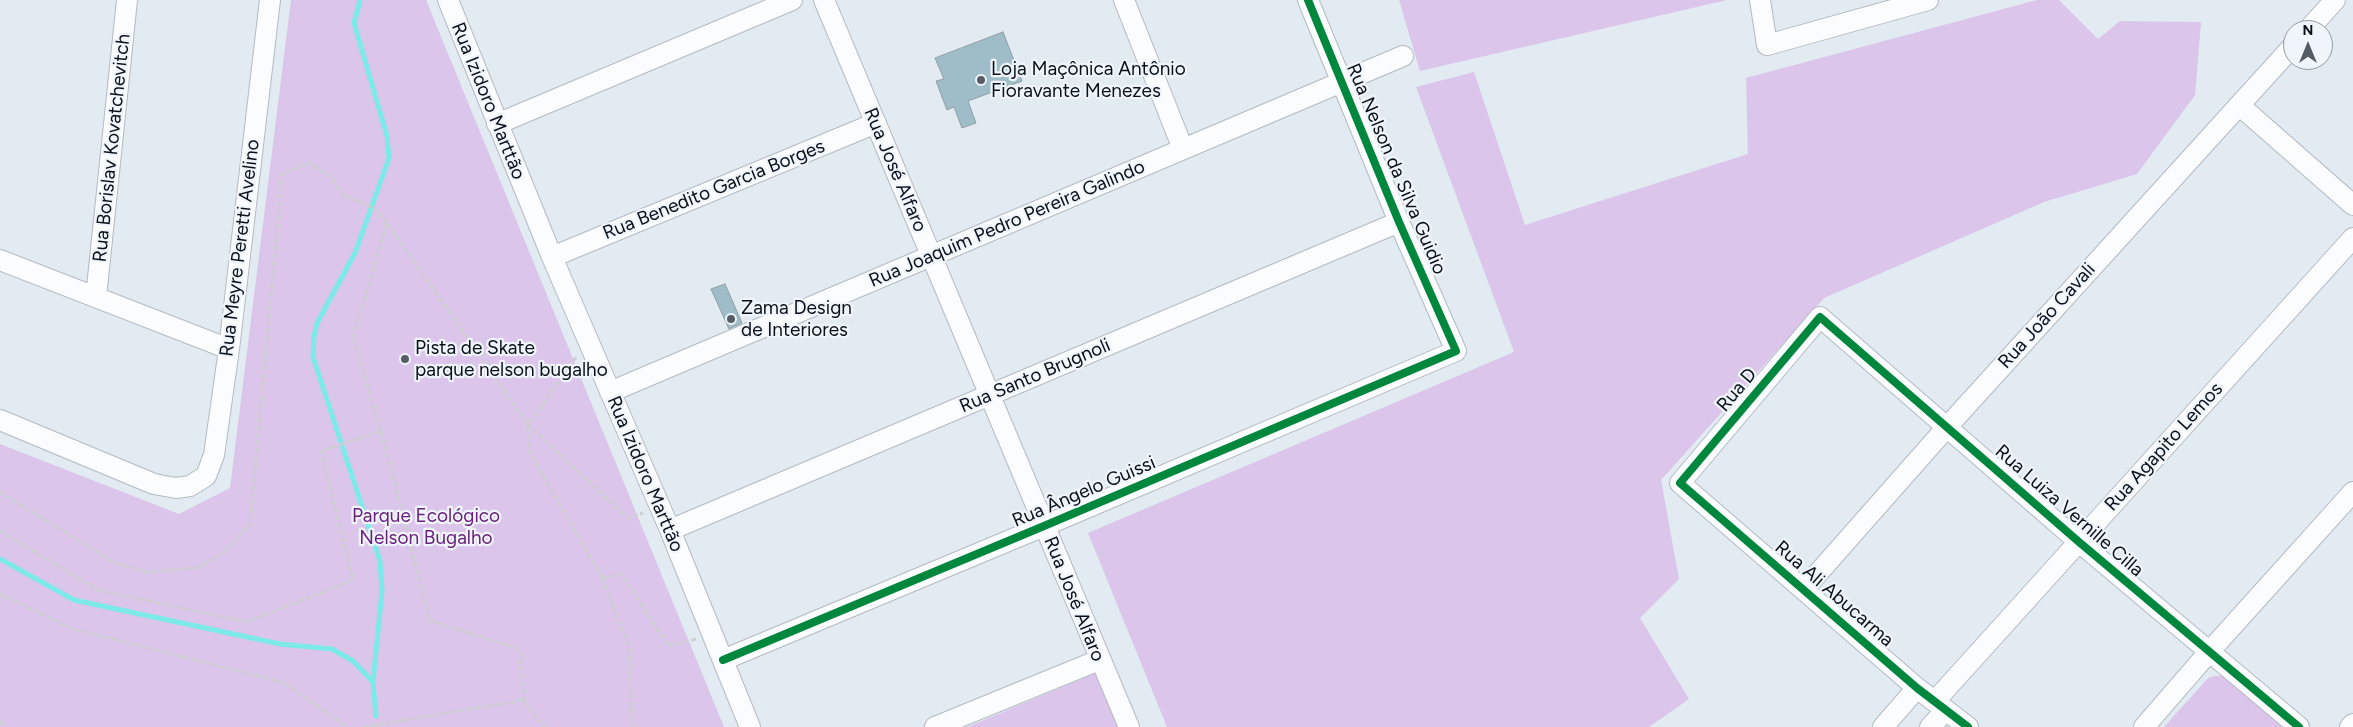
<!DOCTYPE html>
<meta charset="utf-8">
<style>
body{margin:0}
#map{position:relative;width:2353px;height:727px;overflow:hidden;background:#e2eaf2;font-family:Figtree,sans-serif}
canvas{display:block}
.north{position:absolute;left:2283px;top:20px;width:50px;height:50px;box-sizing:border-box;background:#f0f5fb;border:1px solid #9499a1;border-radius:50%;rotate:0deg;font-size:14px;font-weight:700;line-height:20px;text-align:center;color:#091019}
.north::after{content:'';display:block;margin:auto;width:18px;height:22px;background:#555c65;clip-path:polygon(50% 0,100% 100%,50% 72%,0 100%)}
</style>
<div id="map">
<canvas width="2353" height="727"></canvas>
<div class="north">N</div>
</div>
<script>
const ctx = document.querySelector('canvas').getContext('2d');
ctx.lineJoin = 'round';
function fillPath(path, color) { ctx.fillStyle = color; ctx.fill(path, 'evenodd'); }
const toPath = rows => new Path2D(rows.map(r => 'M' + r).join(''));
function stroke(path, color, width, dash) { ctx.strokeStyle = color; ctx.lineWidth = width; ctx.lineCap = dash ? 'butt' : 'round'; ctx.setLineDash(dash || []); ctx.stroke(path); }
function drawText(font, color, halo, rows, align = 'center') {
  ctx.font = font + ' Figtree,sans-serif'; ctx.lineWidth = 4.5; ctx.setLineDash([]); ctx.textBaseline = 'middle'; ctx.strokeStyle = halo; ctx.fillStyle = color; for (const [text, x, y, turn = 0] of rows) {
    ctx.save(); ctx.translate(x, y); ctx.rotate((+turn || 0) * Math.PI / 180); ctx.textAlign = isNaN(turn) ? turn : align; if (halo) ctx.strokeText(text, 0, 0); ctx.fillText(text, 0, 0); ctx.restore();
  }
}
fillPath(toPath([
 [291,0,426,0,724,727,0,727,0,444,179,514,230,488],
 [1399,0,1727,0,1420,71],
 [2037,0,2059,0,2098,39,2120,21,2201,22,2195,95,2137,174,2044,202,1824,298,1661,480,1679,579,1640,618,1689,699,1649,727,1167,727,1088,533,1514,352,1416,87,1474,72,1525,225,1748,154,1746,78],
 [1096,673,1120,727,967,727],
 [2215,676,2222,676,2287,727,2164,727,2208,678]
]), '#dbc5ea');
stroke(toPath([
 [360,0,354,23,387,136,389,158,355,253,317,323,314,336,313,357,380,561,382,591,373,682,376,716],
 [0,559,74,600,280,644,332,649,353,661,373,682]
]), '#7ceae8', 5);
const building = toPath([
 [1003,32,1022,81,968,101,976,123,962,128,954,107,947,110,936,81,944,79,935,58,1003,32],
 [725,284,742,323,729,329,711,289,725,284]
]);
fillPath(building, '#9ebdc9');
stroke(building, '#939da3', 1);
const minor = toPath([
 [448,0,552,257,670,530,750,727],
 [824,0,1129,727],
 [1124,0,1183,149],
 [1760,0,1767,45,1928,0],
 [2308,30,2335,0],
 [2239,105,2353,205],
 [497,124,792,0],
 [552,257,876,123],
 [0,260,229,349],
 [96,297,127,0],
 [610,392,1403,56],
 [0,420,154,484,176,488,190,486,206,476,214,455,229,349,270,0],
 [670,530,1399,222],
 [1804,589,1947,427,2293,46],
 [723,660,1044,526,1456,351,1399,222,1308,0],
 [1935,701,2353,238],
 [935,727,1099,660],
 [1883,727,1917,688],
 [1930,727,1946,710],
 [1968,727,1917,688,1680,483,1820,317,2079,542,2299,727],
 [2144,727,2209,652,2353,492],
 [2350,727,2353,724]
]);
stroke(minor, '#b3bac3', 22);
stroke(toPath([
 [576,357,528,425,628,518,643,513],
 [381,431,430,621,520,649,524,700],
 [0,492,115,563,148,572,196,568,222,554,250,525,282,174,309,163,332,178,343,195,372,207,387,223],
 [0,531,98,590,247,622,353,580,321,451,381,431,353,338,387,223,528,425,529,451,602,578,622,574,668,646,696,639],
 [602,578,629,647,632,721,635,727],
 [0,594,70,628,285,683,347,727],
 [0,721,5,727],
 [363,727,524,700,544,727]
]), '#cdcfd2', 3, [5, 2.5]);
stroke(minor, '#fbfcfd', 20);
stroke(toPath([
 [723,660,1044,526,1456,351,1399,222,1308,0],
 [1968,727,1917,688,1680,483,1820,317,2079,542,2299,727]
]), '#00873e', 8);
for (const [x, y, r, color] of [
 [981,80,5,"#555c65"],
 [731,319,5,"#555c65"],
 [405,359,5,"#555c65"]
]) { const dot = new Path2D(); dot.arc(x, y, r, 0, 2 * Math.PI); ctx.fillStyle = color; ctx.fill(dot); stroke(dot, '#f0f5fb', 2); }
drawText('19px', '#091019', '#f0f5fb', [
 ["Loja Maçônica Antônio",991,69],
 ["Fioravante Menezes",991,91],
 ["Zama Design",741,308],
 ["de Interiores",741,330],
 ["Pista de Skate",415,348],
 ["parque nelson bugalho",415,370]
], 'left');
drawText('19px', '#091019', '#f0f5fb', [
 ["Rua Izidoro Marttão",488,101,68],
 ["Rua Borislav Kovatchevitch",112,148,-84],
 ["Rua Nelson da Silva Guidio",1396,169,67],
 ["Rua José Alfaro",895,170,67],
 ["Rua Benedito Garcia Borges",714,190,-22],
 ["Rua Joaquim Pedro Pereira Galindo",1007,224,-23],
 ["Rua Meyre Peretti Avelino",240,248,-83],
 ["Rua João Cavali",2047,316,-48],
 ["Rua Santo Brugnoli",1035,376,-23],
 ["Rua D",1737,390,-50],
 ["Rua Agapito Lemos",2164,447,-48],
 ["Rua Izidoro Marttão",645,474,67],
 ["Rua Ângelo Guissi",1084,492,-23],
 ["Rua Luiza Vernille Cilla",2069,511,41],
 ["Rua Ali Abucarma",1834,594,41],
 ["Rua José Alfaro",1074,599,68]
]);
drawText('19px', '#6a217d', '#f0f5fb', [
 ["Parque Ecológico",426,516],
 ["Nelson Bugalho",426,538]
]);
</script>
